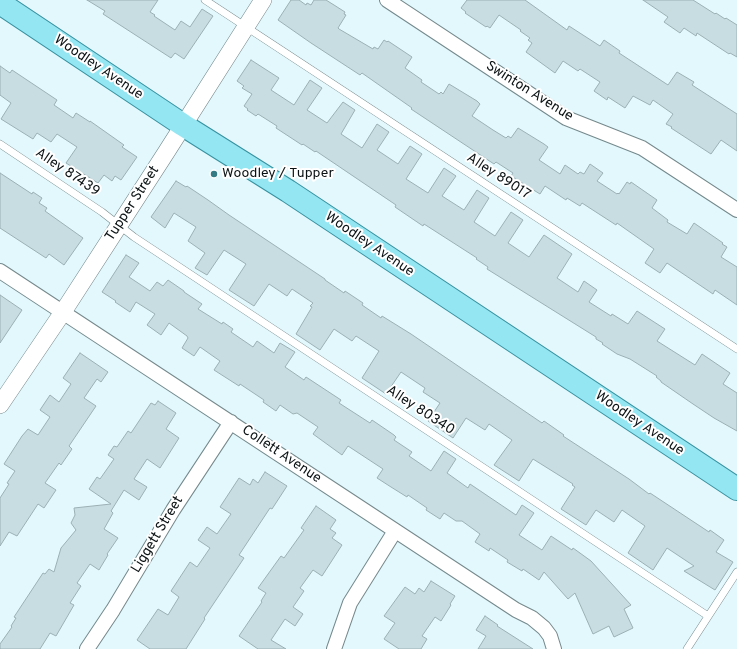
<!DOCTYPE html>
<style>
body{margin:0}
canvas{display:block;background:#e2f8fc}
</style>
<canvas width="737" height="649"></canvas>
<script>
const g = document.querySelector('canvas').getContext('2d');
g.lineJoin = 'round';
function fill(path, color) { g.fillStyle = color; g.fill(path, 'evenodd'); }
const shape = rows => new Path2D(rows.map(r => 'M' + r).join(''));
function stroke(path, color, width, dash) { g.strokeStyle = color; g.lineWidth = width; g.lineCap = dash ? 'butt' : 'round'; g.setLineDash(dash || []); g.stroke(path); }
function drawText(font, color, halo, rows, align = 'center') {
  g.font = font + ' Overpass,sans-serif'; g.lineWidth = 4; g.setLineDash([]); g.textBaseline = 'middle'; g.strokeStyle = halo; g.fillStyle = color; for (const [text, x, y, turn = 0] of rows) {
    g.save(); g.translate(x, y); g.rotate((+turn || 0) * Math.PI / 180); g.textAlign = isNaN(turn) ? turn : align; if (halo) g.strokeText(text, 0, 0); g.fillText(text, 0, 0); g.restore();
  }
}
const building = shape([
 [87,0,158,0,150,12,155,15,154,16,175,30,181,21,190,27,202,9,213,16,184,59,175,53,171,58,103,14,105,11,87,0],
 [291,0,299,0,306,5,307,3,311,5,314,0,326,0,334,5,345,12,344,14,346,15,338,28,339,29,373,49,374,47,378,49,384,40,387,42,388,41,412,57,405,68,422,80,421,82,439,94,441,92,443,94,449,84,477,101,480,104,472,116,493,130,506,138,508,136,511,138,518,128,544,144,548,147,539,160,560,174,565,165,578,174,580,172,584,174,590,164,603,173,597,181,617,194,618,193,619,194,627,182,630,184,631,182,657,200,652,208,668,220,667,222,687,234,694,223,723,243,722,244,727,247,721,257,737,267,737,305,715,290,713,294,667,263,660,273,645,263,654,249,617,223,616,225,582,203,580,206,567,198,566,200,545,186,540,194,511,176,513,173,496,162,494,164,411,109,412,108,362,73,360,75,311,43,278,20,291,0],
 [467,0,525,0,567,30,569,26,600,46,604,40,620,51,619,53,668,85,677,72,694,82,692,85,737,114,737,151,721,140,711,154,671,128,672,127,666,124,673,114,653,100,650,105,633,96,625,108,608,97,607,100,594,91,600,82,580,69,578,71,563,61,555,73,526,52,532,43,528,40,530,38,520,31,521,30,518,28,499,15,490,28,487,26,486,27,465,13,466,12,461,8,467,0],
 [643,0,693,0,715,14,716,13,725,19,726,18,737,25,737,57,730,53,729,54,697,33,696,36,684,28,680,33,664,22,668,17,643,0],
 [251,60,279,78,271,90,294,105,310,80,322,88,307,110,327,123,343,102,355,110,341,134,362,148,377,124,389,132,377,150,398,164,410,146,422,154,406,179,428,193,444,168,456,176,442,196,464,210,477,190,489,198,474,222,495,236,511,212,523,220,508,243,529,257,544,235,572,254,557,278,578,292,584,281,597,290,589,302,611,316,612,314,628,324,637,311,665,329,657,341,695,365,702,354,730,373,723,384,737,393,737,431,714,418,693,404,661,382,661,381,656,377,657,376,630,359,617,354,602,344,603,343,596,339,596,337,487,269,488,267,476,259,477,258,424,224,423,226,395,207,396,205,316,151,315,152,303,144,302,145,276,128,277,126,258,114,256,116,247,110,248,109,244,106,252,94,242,88,244,86,237,81,251,60],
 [0,66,10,73,12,70,57,100,54,105,73,118,76,113,90,122,90,121,124,145,122,147,137,157,121,180,115,176,112,181,104,175,98,183,66,163,77,147,57,134,51,142,37,133,33,139,1,119,11,103,0,95,0,66],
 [0,173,32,194,33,192,42,198,39,203,47,208,45,211,83,238,64,265,49,254,46,258,0,228,0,173],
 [176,181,186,187,187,186,208,200,229,215,325,279,325,280,344,293,345,291,363,303,362,305,381,318,382,316,411,334,542,423,544,421,564,435,563,436,629,479,649,494,650,493,709,532,710,530,724,540,716,552,733,562,715,590,684,571,694,566,667,548,653,570,628,553,645,526,622,510,614,522,596,510,586,525,561,509,575,487,572,485,573,484,533,459,519,481,494,465,512,440,489,424,485,430,466,418,453,438,428,421,440,403,423,392,425,388,401,372,386,394,362,378,379,351,356,336,352,341,334,329,320,350,296,334,312,307,310,306,313,303,292,289,287,296,269,284,254,306,229,290,246,264,224,250,207,275,195,268,205,253,188,241,196,227,174,213,165,228,151,217,176,181],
 [126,255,139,263,129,277,150,291,157,282,163,286,168,280,184,291,184,292,202,304,198,309,222,324,223,322,233,329,231,332,253,347,257,341,274,353,280,343,295,352,285,367,304,380,306,377,341,400,339,403,370,423,372,420,394,435,396,437,394,440,412,452,409,456,431,471,444,451,456,459,447,473,468,488,470,484,516,515,522,505,534,513,519,535,542,550,551,536,572,550,573,548,591,561,631,605,624,609,633,628,614,637,609,626,593,634,575,593,568,599,544,572,539,580,523,569,522,571,507,562,508,560,490,548,489,551,475,542,480,534,462,521,456,521,444,513,440,519,426,510,427,508,408,495,407,497,391,487,377,478,383,469,348,446,342,455,313,434,318,427,297,413,293,414,280,405,276,411,263,402,264,400,240,384,239,386,214,370,220,361,200,347,194,356,182,348,188,338,187,336,169,323,161,335,147,325,155,314,136,302,130,312,115,302,116,301,102,292,126,255],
 [0,295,22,310,0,343,0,295],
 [80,353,108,372,101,382,97,379,84,398,96,406,69,446,72,449,61,465,59,463,45,483,56,490,44,508,38,504,17,536,9,532,0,546,0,498,9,484,7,483,15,471,4,464,22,436,28,429,38,435,50,417,40,410,50,395,59,402,71,384,63,378,80,353],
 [158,401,176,413,166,429,179,438,160,468,147,459,134,479,147,487,139,500,124,490,111,511,113,513,104,529,118,538,107,554,108,555,99,570,90,564,77,583,81,586,70,603,74,605,56,636,50,633,40,649,0,649,0,644,12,627,11,626,16,618,14,617,43,573,45,574,49,569,54,572,61,548,76,530,71,523,75,515,74,508,111,504,89,489,97,477,100,479,114,459,108,455,114,446,117,447,128,431,131,433,151,403,155,405,158,401],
 [265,472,287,486,272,509,270,508,239,555,244,558,204,618,205,619,186,649,150,649,137,640,158,609,168,615,179,597,171,591,190,562,197,567,210,548,198,540,207,527,217,534,231,514,220,507,239,478,250,485,253,479,258,483,265,472],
 [316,506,336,520,330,529,336,533,332,538,342,545,322,576,313,570,300,588,304,591,293,607,303,614,295,626,285,619,271,640,286,649,258,649,239,636,262,602,261,601,266,593,258,588,281,556,284,558,304,530,301,528,316,506],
 [431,581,455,596,450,604,451,605,441,621,435,617,422,636,427,639,421,649,399,649,384,639,395,623,384,616,405,587,415,594,419,588,424,592,431,581],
 [485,616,498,625,497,626,533,649,478,649,486,636,476,630,485,616]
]);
const service = shape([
 [205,0,737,349],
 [0,144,102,212,134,237,708,616],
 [687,649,737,572]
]);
const minor = shape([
 [387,0,566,118,642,148,737,210],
 [0,271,516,610,532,618,544,628,550,636,554,649],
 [87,649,113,610,173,510,231,422],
 [334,649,350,603,395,531]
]);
const tertiary = shape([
 [0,405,63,312,167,151,263,0]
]);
const primary = shape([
 [0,3,183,125,288,191,737,489]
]);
const markers = [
 [214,174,4,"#347b86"]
];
const streetNames = [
 ["Woodley Avenue",98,68,34],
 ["Swinton Avenue",529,92,32],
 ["Alley 87439",67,173,34],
 ["Alley 89017",498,177,33],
 ["Tupper Street",133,204,-57],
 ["Woodley Avenue",369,245,34],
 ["Alley 80340",420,411,33],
 ["Woodley Avenue",639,424,34],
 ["Collett Avenue",281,455,34],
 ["Liggett Street",158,535,-59]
];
const poiNames = [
 ["Woodley / Tupper",222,174]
];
fill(building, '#c7dde1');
stroke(building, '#9cb0b4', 1);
stroke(service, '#75898c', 8);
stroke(minor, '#75898c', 16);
stroke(tertiary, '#75898c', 18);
stroke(primary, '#37919f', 24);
stroke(service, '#fff', 7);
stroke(minor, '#fff', 14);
stroke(tertiary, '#fff', 17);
stroke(primary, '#95e6f3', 22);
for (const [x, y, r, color] of markers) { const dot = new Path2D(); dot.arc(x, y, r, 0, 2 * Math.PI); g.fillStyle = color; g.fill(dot); stroke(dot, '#fff', 1.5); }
drawText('14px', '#0b1213', '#fff', streetNames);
drawText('14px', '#0b1213', '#fff', poiNames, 'left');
</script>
